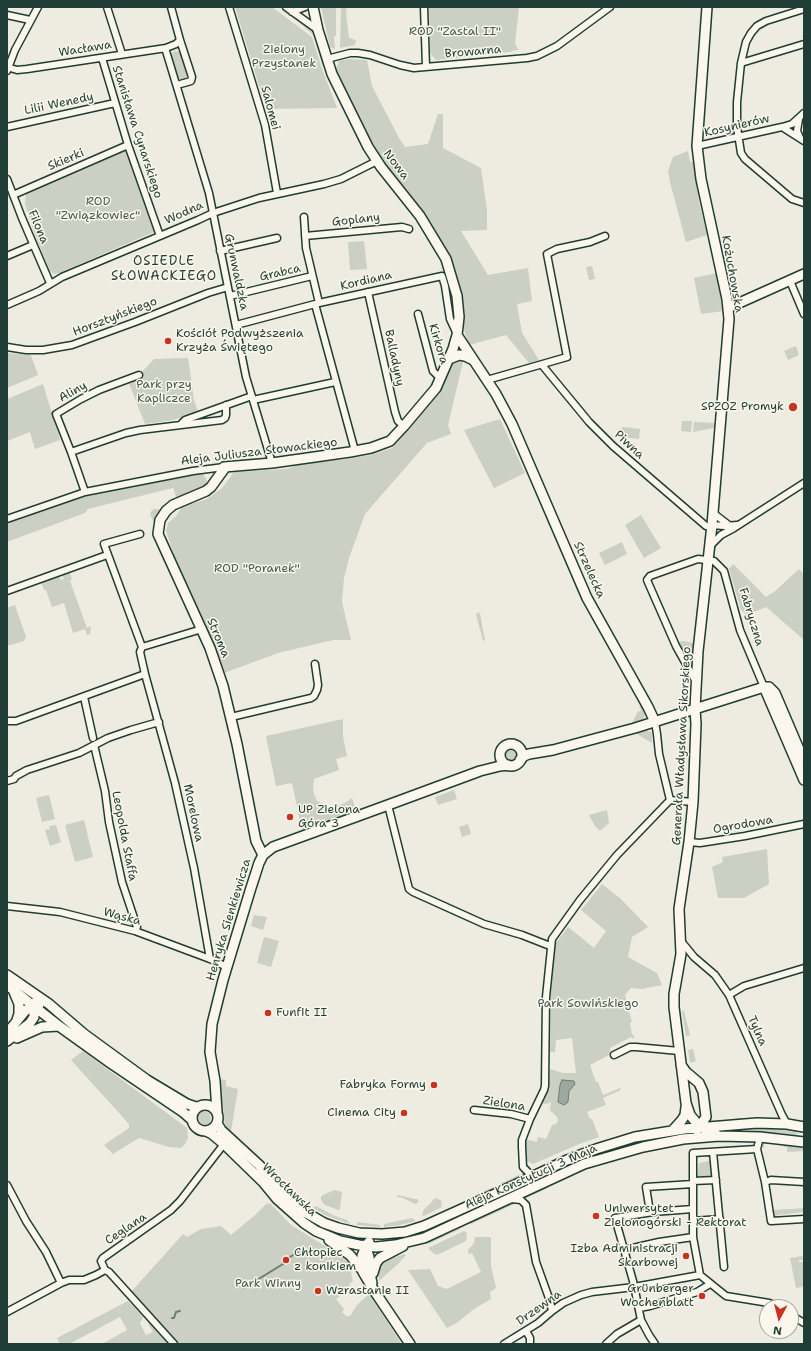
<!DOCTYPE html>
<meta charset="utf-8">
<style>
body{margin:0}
#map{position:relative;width:811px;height:1351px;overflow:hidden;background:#eeece1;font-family:"Shantell Sans",sans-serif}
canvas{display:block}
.frame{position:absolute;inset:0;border:8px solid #1f3d34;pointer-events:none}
.north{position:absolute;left:759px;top:1299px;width:40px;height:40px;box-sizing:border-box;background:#fbf7ec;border:1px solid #a3ada2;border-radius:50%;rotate:187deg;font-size:11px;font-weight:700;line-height:16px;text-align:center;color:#1f3d34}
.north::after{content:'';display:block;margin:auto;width:14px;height:18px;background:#c8321e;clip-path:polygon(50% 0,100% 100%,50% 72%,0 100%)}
</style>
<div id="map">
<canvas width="811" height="1351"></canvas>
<div class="frame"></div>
<div class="north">N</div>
</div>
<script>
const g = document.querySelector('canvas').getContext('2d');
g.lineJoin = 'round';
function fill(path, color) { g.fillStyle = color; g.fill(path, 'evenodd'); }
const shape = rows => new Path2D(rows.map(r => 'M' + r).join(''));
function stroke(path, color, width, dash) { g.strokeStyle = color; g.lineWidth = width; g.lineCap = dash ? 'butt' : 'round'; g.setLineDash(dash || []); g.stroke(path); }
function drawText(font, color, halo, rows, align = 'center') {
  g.font = font + ' "Shantell Sans",sans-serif'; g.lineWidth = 3; g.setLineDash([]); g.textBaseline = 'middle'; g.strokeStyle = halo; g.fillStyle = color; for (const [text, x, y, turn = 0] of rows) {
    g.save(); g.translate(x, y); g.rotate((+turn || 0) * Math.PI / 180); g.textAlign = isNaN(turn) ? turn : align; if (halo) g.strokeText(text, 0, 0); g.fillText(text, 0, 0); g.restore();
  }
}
const green = shape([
 [235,7,272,7,312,37,321,66,337,108,266,109],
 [321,7,336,7,336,36,334,36,335,49,330,47],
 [341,7,347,7,346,13,349,38,356,40,355,45,340,48],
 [429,7,519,7,515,44,519,50,516,50,509,52,436,60,430,53],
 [290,14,315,34,328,75,322,65,314,36],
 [174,51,182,52,188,73,185,79,180,79,176,76,171,55],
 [348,59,367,60,372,86,399,138,405,147,428,144,438,114,443,114,443,148,481,168,487,210,487,230,461,231,488,275,528,268,532,301,517,304,522,333,539,360,529,363,506,335,469,345,463,326,462,299,455,272,448,257,426,217,390,171,372,145,359,122,336,69,339,61],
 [125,149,154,232,59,273,54,274,50,271,35,235,25,204,26,193],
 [688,151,690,162,694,162,699,202,707,235,686,242,670,182,668,171,673,157],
 [364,241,367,269,350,270,348,242],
 [592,266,595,279,589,280,586,267],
 [717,273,724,311,701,314,694,278],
 [796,346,799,355,788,360,784,351],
 [7,353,31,355,38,375,7,388],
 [188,358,194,400,198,412,173,420,145,424,128,381,139,375,154,359],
 [455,360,463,362,448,425,451,434,427,443,365,514,349,558,344,578,342,602,351,640,333,640,278,653,224,673,214,643,175,558,166,531,168,523,176,516,182,507,207,499,222,488,234,472,287,469,297,465,318,461,341,460,371,455,392,448,439,392],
 [43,384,60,440,35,449,30,432,7,441,7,399],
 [500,419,525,473,494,488,464,430],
 [682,421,692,421,691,432,681,431],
 [694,422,715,423,714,428,693,432],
 [622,427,640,429,639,439,620,437],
 [203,473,207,481,206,486,203,489,177,499,173,488,88,509,85,513,7,542,7,522,75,498,101,491],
 [155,509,159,509,161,511,154,522,153,521,150,514,152,510],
 [641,515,661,548,644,558,625,525],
 [622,542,627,554,605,565,599,553],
 [733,564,766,597,774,592,799,569,804,574,804,640,766,607,747,615,741,610,729,569],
 [70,573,72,580,66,582,70,581,87,628,91,626,90,634,87,635,85,629,73,633,64,603,52,607,46,590,44,590,41,582,59,576,61,580,64,579,62,575],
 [15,605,26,637,24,641,7,646,7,608],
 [479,612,480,614,485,640,483,641,476,614],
 [683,641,694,643,695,644,693,668,691,669,678,642],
 [641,704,645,713,644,718,640,721,632,723,638,711,640,712,641,709,639,707],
 [343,719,343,736,347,756,336,759,339,770,314,779,313,791,317,801,332,808,345,803,352,798,356,810,302,831,292,783,276,786,266,736],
 [646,730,649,731,652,733,652,743,635,733],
 '505.5 755a5.5 5.5 0 1 1 11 0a5.5 5.5 0 1 1-11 0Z',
 [454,790,457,799,438,805,435,797],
 [49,795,55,819,42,822,36,798],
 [607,810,609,823,600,831,595,826,589,815],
 [84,820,93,857,75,862,65,825],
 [468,824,471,834,462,837,459,827],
 [56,825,61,842,50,846,45,830,50,829,49,826],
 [767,849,769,884,744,898,718,898,712,867,723,862,722,857],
 [609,869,611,869,570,920,568,919],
 [602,884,620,898,648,927,632,937,628,957,657,973,662,985,642,989,631,988,625,995,632,1022,630,1023,632,1035,634,1035,634,1039,631,1037,610,1048,611,1054,590,1065,596,1082,598,1082,603,1095,620,1088,621,1090,603,1098,606,1105,587,1112,590,1119,592,1119,599,1137,577,1145,533,1164,525,1160,525,1139,537,1142,538,1137,546,1139,552,1125,556,1124,558,1121,557,1117,550,1110,551,1102,546,1104,542,1103,548,1089,550,1069,563,1073,576,1073,572,1038,556,1040,555,1052,551,1052,550,1054,551,992,555,944,568,927,594,948,606,931,581,910],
 [254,915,267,917,263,930,251,926],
 [264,937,279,941,271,967,257,963],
 [682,1011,684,1011,690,1035,686,1036],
 [693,1049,696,1061,690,1063,688,1050],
 [83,1051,187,1128,188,1137,186,1143,181,1148,169,1147,139,1138,113,1154,104,1145,129,1128,129,1124,71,1060],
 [219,1079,226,1080,226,1086,238,1089,231,1131,227,1128,225,1124],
 [203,1111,210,1113,211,1125,203,1125,199,1122,196,1115],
 [737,1118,780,1118,778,1120,721,1123,721,1121],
 [771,1127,796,1130,798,1134,795,1135,779,1133,722,1133,721,1129],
 [659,1137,633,1143,605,1154,602,1152,635,1140],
 [765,1141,788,1144,804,1149,804,1151,787,1152,787,1147,784,1147,782,1143,764,1144,764,1148,763,1148,761,1145],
 [589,1144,590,1148,547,1166,545,1163],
 [593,1154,594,1157,551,1176,549,1172],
 [709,1161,712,1176,697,1176,699,1163],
 [523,1173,524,1173,527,1175,457,1204],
 [549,1184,548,1188,524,1199,520,1198],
 [334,1190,342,1192,340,1209,338,1210,325,1205,322,1202,321,1199,321,1196],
 [397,1195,415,1199,418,1199,418,1203,415,1204,403,1198,397,1197],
 [435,1198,441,1200,442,1207,424,1216,422,1215,424,1209,428,1206],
 [268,1202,267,1205,270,1203,291,1225,341,1256,352,1266,353,1269,351,1274,353,1281,349,1284,350,1285,346,1291,336,1299,344,1309,342,1312,346,1316,350,1316,357,1305,369,1294,402,1344,178,1344,131,1292,183,1234,187,1237,201,1229,221,1226,231,1235,255,1215],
 [517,1202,519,1202,471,1224,468,1222],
 [316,1206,335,1216,347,1220,350,1224,327,1216,313,1208],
 [804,1208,804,1212,778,1215,776,1216,778,1219,775,1219,772,1217,772,1213,773,1210],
 [412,1218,416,1221,400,1225,384,1227,384,1224],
 [358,1222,380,1225,381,1227,356,1225],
 [459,1229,461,1229,428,1244,430,1240,432,1238,448,1234],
 [464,1231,467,1233,466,1241,441,1253,437,1255,433,1253,428,1248],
 [475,1237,491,1237,491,1266,496,1288,490,1292,491,1299,474,1309,458,1322,447,1328,408,1270,430,1269,438,1286,447,1289,481,1272,472,1253,469,1254,468,1252,468,1250,474,1243],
 [405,1254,406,1255,399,1263,379,1281,378,1272,383,1263,389,1259],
 [802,1256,804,1260,799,1260,799,1262,804,1262,804,1284,802,1287,796,1288,790,1258],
 [128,1301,143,1317,140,1323,146,1335,153,1332,148,1324,149,1323,167,1343,165,1344,102,1344,127,1330,120,1317,69,1344,60,1344,57,1338]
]);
const water = shape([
 [562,1080,574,1081,575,1084,569,1091,568,1102,564,1105,558,1102,560,1085,562,1080]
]);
const stream = shape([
 [290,1257,303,1249],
 [244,1288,283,1264],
 [172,1318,174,1318,176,1312,180,1311]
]);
const street = shape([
 [107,7,122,54],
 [171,7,180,40],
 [229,7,265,125,277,193],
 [286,7,318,30],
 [424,7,426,67],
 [804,9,766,21,757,26,751,33,746,42,741,63,737,102,737,127,741,153,745,159,792,199,804,203],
 [292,12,305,7],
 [7,15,30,20],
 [102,58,128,145,160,236],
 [327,59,350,53,358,53,370,55,400,65,414,68,527,58,537,56,557,46,610,7],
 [741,63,804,44],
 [7,67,17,70,27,69,166,48],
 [7,71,15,50,38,7],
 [177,85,191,81,192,77,180,40,176,44,166,48,166,51,209,193,246,377,272,463],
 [799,119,797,131,800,138],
 [7,127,115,103],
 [782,127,792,124,804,113],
 [697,146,782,127,804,141],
 [7,179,22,218,50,283],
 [13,195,128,145],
 [304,217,306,248,319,303],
 [305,236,402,227,409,229],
 [220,251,277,238],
 [7,256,33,245],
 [790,281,804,314],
 [368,292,395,412,398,421,404,426],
 [230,296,312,276],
 [315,304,355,451],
 [7,305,39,291,62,277,198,220,213,213,259,198,324,184,341,179,377,161],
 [418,314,433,371,440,378],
 [236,325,319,303,442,276,445,286,450,319,457,334],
 [7,347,26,350,43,350,72,345,135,322,208,293,228,287],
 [542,365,589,422,613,446,706,526,712,528],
 [487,380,567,357,547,254,557,249,590,242,605,236],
 [253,400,335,382],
 [182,423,185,420,252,396],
 [71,452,56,414,81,399,99,390,139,375],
 [85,492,71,452,126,433,140,430,222,420,225,418,226,415,226,405],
 [713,513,730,526],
 [7,519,85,492,193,471,224,467],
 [712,525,724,526,737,525],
 [140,534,104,544,142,647],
 [710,546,721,535,734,528,804,483],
 [7,591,107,555],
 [145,674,175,783,194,868,210,959],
 [696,682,676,646,647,580,650,576,698,559,714,561,724,571,740,630,764,687],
 [84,697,93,738],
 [231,717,311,698,314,696,317,690,318,685,315,664],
 [7,721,16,721,145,674,140,652,142,647,202,629],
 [655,722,657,734,659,754,670,800,693,802],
 [94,745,105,791,109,822,122,882,137,927,135,931],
 [7,781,14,779,16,776,27,770,79,753,108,738,131,730,159,722],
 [388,805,409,889,413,892,484,924,522,935,550,946],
 [689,842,700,843,745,836,804,824],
 [7,906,60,912,135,931,210,959,227,967],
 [681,941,694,957,715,975,729,995,782,1115,787,1124],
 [729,995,744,986,804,968],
 [614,1055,630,1047,636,1047,679,1051],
 [474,1110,511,1114,530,1119],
 [760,1137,757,1149,765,1182,771,1221,804,1219],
 [713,1152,724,1267],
 [535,1175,529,1173,523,1167,522,1147,522,1140,530,1119,544,1090,545,1086,546,997,552,939,580,900,617,855,670,800],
 [693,1181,716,1180],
 [765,1182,771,1180,804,1182],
 [7,1185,26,1221,46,1252,61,1283],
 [511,1199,521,1200,526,1205,536,1262,550,1301,552,1311],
 [650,1212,646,1187,693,1184],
 [693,1221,720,1219],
 [624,1250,659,1242,693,1237],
 [105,1270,101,1261,103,1258,171,1210,180,1201,224,1144],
 [105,1270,109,1272,174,1344],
 [700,1275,693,1237,693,1153,757,1149],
 [700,1275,726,1296,769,1303,779,1307],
 [639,1308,650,1306,697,1292,710,1284],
 [7,1312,61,1283,69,1280,84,1280,96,1275,105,1270],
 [791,1315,804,1323],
 [526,1331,530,1338,530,1344],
 [504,1344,538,1323,552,1311,563,1303,581,1295,592,1292,634,1287,700,1275],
 [606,1344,617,1334,641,1320],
 [655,1344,649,1335,641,1320,633,1281,615,1218,653,1212,693,1209]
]);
const secondary = shape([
 [707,7,697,146,701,179,727,299,729,319,712,525,698,651,695,709,696,724,693,802,689,842,679,909,681,954,674,994,674,1007,686,1103,690,1115,700,1127,719,1136],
 [728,308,804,274],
 [457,335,496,394,512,424,587,598,648,707,655,722],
 [449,359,459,355,465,356,473,360],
 [764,687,804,780],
 '500 755a11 11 0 1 1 22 0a11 11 0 1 1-22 0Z',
 [520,760,524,756,529,754,553,750,635,728,764,687,769,687,775,693,804,761],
 [263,855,256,841,237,744,223,686,210,648,158,534,160,520,166,511,173,505,206,491,211,487,224,469,224,467,272,463,350,452,371,448,390,441,404,426,436,388,453,349,457,335,459,317,457,296,446,259,420,216,381,167,368,147,332,74,318,30,313,7],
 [7,975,49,1004,84,1034,147,1080,187,1104,196,1107],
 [7,985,59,1026,112,1064,183,1112,192,1120],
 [14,992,19,1004,19,1014,17,1020],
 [7,1033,26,1010,39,1005],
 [17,1038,42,1027,59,1026],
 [7,1041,30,1023,34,1017,34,1003],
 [681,1065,686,1072,699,1083,703,1092,706,1117,697,1130],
 '192 1118a13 13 0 1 1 26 0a13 13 0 1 1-26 0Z',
 [217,1112,215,1081,210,1052,212,1024,223,980,250,891,259,863,263,855,273,847,388,805,480,771,500,766,508,765],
 [217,1123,221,1130,259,1165,287,1198,303,1211,324,1223,338,1228,359,1233,382,1234,405,1232,424,1226,515,1185,567,1160,596,1149,635,1137,684,1129,757,1123,787,1124,804,1127],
 [673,1130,682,1120,685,1115,686,1107],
 [206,1131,212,1134,224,1144,263,1182,277,1199,304,1223,316,1231,340,1241,359,1245,376,1247,395,1245,424,1238,584,1164,643,1147,683,1139,719,1136,760,1137,804,1142],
 [329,1240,350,1255,362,1270],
 [369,1242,366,1246,362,1256,363,1272,373,1289,410,1344],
 [365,1245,369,1257,370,1274,372,1283],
 [373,1273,376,1263,380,1258,403,1246]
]);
const markers = [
 [168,341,4,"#c8321e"],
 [793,407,5,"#c8321e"],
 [290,817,4,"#c8321e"],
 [268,1013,4,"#c8321e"],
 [434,1085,4,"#c8321e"],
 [404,1113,4,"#c8321e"],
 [596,1216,4,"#c8321e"],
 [686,1256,4,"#c8321e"],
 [286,1260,4,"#c8321e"],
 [318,1291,4,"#c8321e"],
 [702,1296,4,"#c8321e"]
];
const parkNames = [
 ["ROD \"Zastal II\"",455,32],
 ["Zielony",284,50],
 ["Przystanek",284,64],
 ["ROD",98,202],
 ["\"Związkowiec\"",98,216],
 ["Park przy",164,385],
 ["Kapliczce",164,399],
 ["ROD \"Poranek\"",257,569],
 ["Park Sowińskiego",588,1004],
 ["Park Winny",268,1284]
];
const streetNames = [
 ["Wacława",85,49,-9],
 ["Browarna",473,52,-5],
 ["Lilii Wenedy",59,104,-12],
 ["Salomei",270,108,75],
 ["Kosynierów",737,126,-13],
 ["Stanisława Cynarskiego",137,132,72],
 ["Skierki",66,160,-23],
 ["Nowa",396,165,52],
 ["Wodna",184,213,-24],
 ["Goplany",356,220,-6],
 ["Filona",38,227,67],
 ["Grunwaldzka",236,272,78],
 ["Grabca",280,273,-13],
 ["Kożuchowska",732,274,80],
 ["Kordiana",366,281,-13],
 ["Horsztyńskiego",115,317,-21],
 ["Kirkora",438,344,73],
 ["Balladyny",394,358,78],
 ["Aliny",73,392,-29],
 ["Piwna",629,445,43],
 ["Aleja Juliusza Słowackiego",259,452,-7],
 ["Strzelecka",589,570,66],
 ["Fabryczna",751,617,73],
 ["Stroma",218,638,67],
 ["Generała Władysława Sikorskiego",682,746,-87],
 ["Morelowa",193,813,78],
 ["Ogrodowa",743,825,-10],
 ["Leopolda Staffa",124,836,79],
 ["Wąska",122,917,15],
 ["Henryka Sienkiewicza",229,920,-73],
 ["Tylna",757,1031,66],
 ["Zielona",504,1104,9],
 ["Aleja Konstytucji 3 Maja",531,1177,-24],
 ["Wrocławska",289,1190,44],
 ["Ceglana",126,1229,-34],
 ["Drzewna",539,1308,-35]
];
const poiNames = [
 ["Kościół Podwyższenia",176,334],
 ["Krzyża Świętego",176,348],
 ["SPZOZ Promyk",784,407,"right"],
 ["UP Zielona",298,810],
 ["Góra 3",298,824],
 ["Funfit II",276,1013],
 ["Fabryka Formy",426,1085,"right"],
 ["Cinema City",396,1113,"right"],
 ["Uniwersytet",604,1209],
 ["Zielonogórski - Rektorat",604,1223],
 ["Izba Administracji",678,1249,"right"],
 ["Skarbowej",678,1263,"right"],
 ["Chłopiec",294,1253],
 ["z konikiem",294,1267],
 ["Grünberger",694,1289,"right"],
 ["Wochenblatt",694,1303,"right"],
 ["Wzrastanie II",326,1291]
];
const neighbourhoodNames = [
 ["OSIEDLE",164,262],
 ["SŁOWACKIEGO",164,277]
];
fill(green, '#cbcfc4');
fill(water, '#9fa89f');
stroke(water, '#6c7d74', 1);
stroke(stream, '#6c7d74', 2);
stroke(street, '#1f3d34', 9);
stroke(secondary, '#1f3d34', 12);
stroke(street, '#fbf7ec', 6);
stroke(secondary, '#fbf7ec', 9);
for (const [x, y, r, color] of markers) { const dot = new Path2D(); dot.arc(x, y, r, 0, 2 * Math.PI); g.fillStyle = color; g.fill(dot); stroke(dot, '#fbf7ec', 1.5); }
drawText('12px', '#415a51', '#fbf7ec', parkNames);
drawText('12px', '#1f3d34', '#fbf7ec', streetNames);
drawText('12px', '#1f3d34', '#fbf7ec', poiNames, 'left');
g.letterSpacing = '1px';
drawText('13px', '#1f3d34', '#fbf7ec', neighbourhoodNames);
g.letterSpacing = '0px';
</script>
